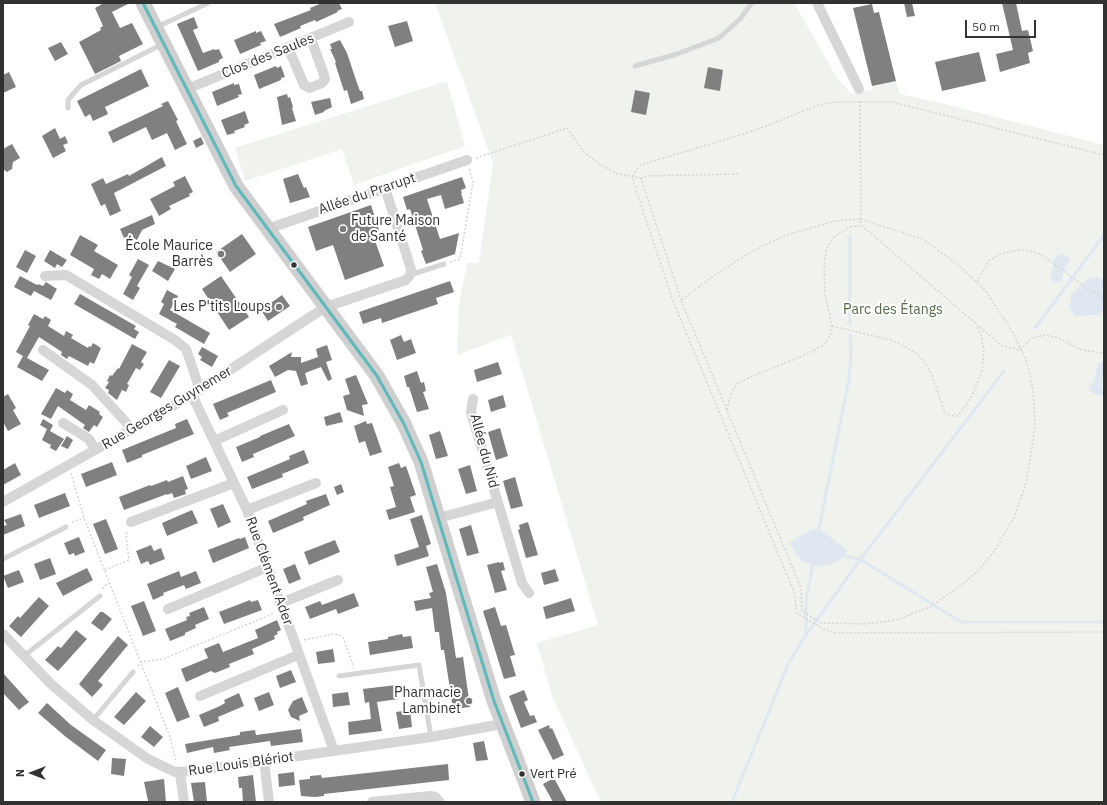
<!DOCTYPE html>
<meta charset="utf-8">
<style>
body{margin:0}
#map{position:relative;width:1107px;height:805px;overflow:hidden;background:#fff;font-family:"IBM Plex Sans",sans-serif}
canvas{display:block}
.frame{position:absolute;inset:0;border:4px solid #323232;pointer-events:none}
.north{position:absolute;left:12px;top:753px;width:40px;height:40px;-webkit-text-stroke:3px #fff;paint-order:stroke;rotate:270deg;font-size:11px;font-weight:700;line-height:16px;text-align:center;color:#323232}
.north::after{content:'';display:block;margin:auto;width:14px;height:18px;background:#323232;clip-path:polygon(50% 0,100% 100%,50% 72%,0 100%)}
.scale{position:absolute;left:965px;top:20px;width:71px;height:18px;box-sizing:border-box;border:2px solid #323232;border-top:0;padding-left:5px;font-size:12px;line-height:14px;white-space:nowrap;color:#323232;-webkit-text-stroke:3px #fff;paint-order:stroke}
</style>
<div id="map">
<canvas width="1107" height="805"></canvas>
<div class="frame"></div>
<div class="north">N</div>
<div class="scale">50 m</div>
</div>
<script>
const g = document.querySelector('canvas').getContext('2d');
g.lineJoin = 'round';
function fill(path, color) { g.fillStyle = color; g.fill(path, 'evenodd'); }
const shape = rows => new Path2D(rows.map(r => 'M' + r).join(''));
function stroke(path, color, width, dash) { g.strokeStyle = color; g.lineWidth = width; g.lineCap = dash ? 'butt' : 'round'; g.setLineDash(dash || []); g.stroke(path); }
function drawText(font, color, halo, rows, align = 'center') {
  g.font = font + ' "IBM Plex Sans",sans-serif'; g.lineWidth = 4; g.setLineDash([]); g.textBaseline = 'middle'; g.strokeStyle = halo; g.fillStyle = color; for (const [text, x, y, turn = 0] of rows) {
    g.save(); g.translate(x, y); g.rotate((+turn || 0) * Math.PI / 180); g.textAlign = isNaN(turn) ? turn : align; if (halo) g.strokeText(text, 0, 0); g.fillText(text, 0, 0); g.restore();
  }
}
const green = shape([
 [435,3,794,3,836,76,851,94,873,90,872,86,896,81,900,94,945,104,1104,145,1104,802,601,802,552,696,537,643,598,625,511,335,457,355,459,304,467,263,479,263,493,163],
 [447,81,465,146,354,185,342,149,245,181,235,148]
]);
const water = shape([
 [1064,254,1070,259,1063,273,1062,280,1055,283,1051,279,1054,259,1058,255],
 [1098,276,1104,281,1104,307,1100,315,1075,316,1070,308,1071,295,1087,279],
 [1104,361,1104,379,1102,381,1102,388,1104,389,1104,396,1097,395,1088,390,1094,379,1098,363],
 [813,529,822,531,848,550,840,560,829,565,817,566,806,563,797,556,790,542]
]);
const stream = shape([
 [850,235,850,324],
 [1035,328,1104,235],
 [818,533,849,379,851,356,850,335],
 [840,555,859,559,868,564,961,622,1104,622],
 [806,635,860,560,1004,371],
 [732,802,789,662,806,635,806,601,813,562]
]);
const building = shape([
 [104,3,130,3,112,12,120,28,132,23,143,44,119,56,121,61,95,74,79,42,101,30,100,28,103,26,95,8],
 [322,3,339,3,342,9,337,11,338,12,316,22,315,20,300,26,301,28,280,37,274,24,311,10,310,8],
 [904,3,912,3,915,16,907,17],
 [1002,3,1016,3,1022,31,1028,30,1033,51,1028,53,1030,63,1000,72,996,54,1013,50],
 [872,4,874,13,879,12,896,81,872,86,853,8],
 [194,17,198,28,193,30,203,53,214,49,215,50,219,49,223,58,219,60,219,62,198,71,177,24],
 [407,21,413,41,395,47,388,26],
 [256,31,256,33,261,31,266,41,260,43,261,45,240,54,234,40],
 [340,40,347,53,358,86,360,91,362,91,364,99,351,104,347,90,344,91,335,63,336,62,330,49,332,49,330,44],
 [61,42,68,54,55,61,48,48],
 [979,52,986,81,942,91,935,62],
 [276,66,277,68,281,66,285,77,281,78,281,80,259,89,254,75],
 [708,67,723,70,720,91,704,88],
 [141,69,149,86,105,107,108,114,93,121,90,114,85,117,77,101],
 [9,72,16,87,3,93,3,75],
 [234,83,234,85,239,84,242,94,238,95,239,97,217,106,212,92],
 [635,90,650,93,646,115,631,112],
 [287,94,288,98,290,97,293,107,292,108,296,121,282,125,277,97],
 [330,98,332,107,324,111,324,112,315,115,311,102],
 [168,101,178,120,176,121,187,144,175,150,167,133,152,140,146,127,113,143,108,132,163,106,161,104],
 [245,111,249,123,244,125,245,127,234,131,235,133,227,135,221,120],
 [55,128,60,139,65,136,68,143,63,145,66,151,53,158,42,136],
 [201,137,204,144,196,148,193,141],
 [12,144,20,158,13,162,12,169,7,172,3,169,3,149],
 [162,157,166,166,114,193,121,211,110,216,105,204,101,206,91,184,103,178,106,184,128,174,129,176],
 [298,174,304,188,306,187,310,197,290,203,283,179],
 [185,176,193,192,189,194,190,196,169,206,171,209,159,216,150,199,175,186,173,182],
 [462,177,466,188,461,190,462,193,461,193,464,203,445,209,441,195,427,199,440,239,459,233,455,254,426,264,421,251,423,250,410,209,407,210,403,197],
 [371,205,379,230,372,232,384,266,345,280,333,245,316,251,308,227],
 [152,215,155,224,142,230,137,240,130,236,124,238,120,229],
 [242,234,256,254,230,272,216,252],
 [80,235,98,245,94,251,118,265,110,279,102,274,99,279,91,275,94,269,70,255],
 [25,250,36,256,27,273,16,267],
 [50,250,67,260,62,267,57,264,55,268,44,261],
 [138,259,149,265,137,286,140,288,133,300,123,294,132,277,129,275],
 [158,261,175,269,168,281,152,271],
 [20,276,37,285,38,284,43,286,46,282,57,289,51,300,34,291,37,286,31,296,14,287],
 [221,276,249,317,229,330,202,289],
 [450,281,454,292,436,298,438,304,382,323,381,318,363,324,359,312],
 [167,290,178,296,170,310,210,333,204,344,175,327,177,324,159,314,164,304,161,302],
 [80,294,136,326,134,329,139,332,135,339,74,304],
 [282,295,290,306,268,321,261,310],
 [34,314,43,319,45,316,51,320,48,326,64,336,66,331,73,335,71,338,88,348,89,346,91,347,93,343,101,348,94,364,90,362,88,366,69,356,67,359,61,355,62,352,39,337,27,358,49,370,42,381,17,367,23,356,16,352,30,326,28,325],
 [401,335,404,342,411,339,416,353,397,360,390,340],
 [132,344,147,352,141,362,144,364,140,370,136,368,127,384,129,385,126,392,122,390,117,400,108,393,109,390,105,388,109,382,107,381,110,375,112,376,118,368,119,369],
 [327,345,332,360,326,362,332,379,328,381,321,367,305,373,308,384,301,386,296,371,288,370,275,377,269,366,292,352,291,357,301,357,301,363,318,357,316,349],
 [202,347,218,356,212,367,200,360,202,357,198,354],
 [169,360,180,366,161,398,150,392],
 [498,362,502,374,477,382,474,370],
 [417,371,421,383,424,382,426,391,423,392,429,409,417,412,409,387,407,387,404,376],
 [356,375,368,404,362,405,364,416,347,410,343,396,350,394,345,379],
 [271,380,276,392,227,413,229,416,220,420,213,404],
 [56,388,65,393,67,390,73,394,70,400,86,410,89,405,100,412,99,414,103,417,97,427,94,425,89,432,83,428,85,425,58,406,51,419,41,414],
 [8,394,16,408,13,410,21,424,8,431,3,422,3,397],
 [503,395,506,407,491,412,488,400],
 [340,412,343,422,326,426,324,417],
 [43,419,53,425,50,431,64,439,56,451,50,448,51,445,42,440,47,429,40,425],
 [187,419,194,434,142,455,142,457,127,463,122,450,176,428,175,424],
 [366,421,367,424,372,423,382,452,370,456,365,441,359,443,354,426],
 [289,424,295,436,253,454,254,457,242,462,236,447,260,437,260,436],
 [500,428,508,456,496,460,488,432],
 [440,431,448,456,436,459,429,435],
 [67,436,73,440,68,449,61,446],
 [304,450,309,463,282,474,283,477,252,489,247,477,290,459,289,456],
 [206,457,212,471,191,479,186,466],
 [112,462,117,475,86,487,81,474],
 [15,463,21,475,3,485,3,470],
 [399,463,401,468,406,466,416,495,410,497,415,512,389,520,386,510,396,507,390,487,394,486,388,467],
 [470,465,477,491,466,494,458,469],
 [183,476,188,489,185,490,186,494,174,498,172,493,167,495,167,494,124,510,119,497,150,485,151,486,167,480,168,482],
 [515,477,523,506,511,509,503,481],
 [341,484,344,492,337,495,334,487],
 [65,493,70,506,39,518,34,505],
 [326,494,330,505,303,517,304,520,273,533,268,521,307,504,306,501],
 [223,504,231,522,218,528,210,509],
 [192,510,198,523,167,536,162,523],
 [21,514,25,526,3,535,3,526,7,525,4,520],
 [422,515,431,544,426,546,429,556,397,566,394,555,419,547,410,519],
 [106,519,118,549,105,554,93,524],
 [528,522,538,555,526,558,518,530,520,529,519,525],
 [471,525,479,553,467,556,459,529],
 [79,537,85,552,75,556,74,553,69,555,64,543],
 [245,537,249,548,213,563,208,550,239,538,240,539],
 [335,540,340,552,309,565,304,552],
 [151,545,154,551,161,548,165,559,150,565,148,561,141,564,136,551],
 [50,558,56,574,40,580,34,564],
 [499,562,499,563,503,562,505,570,501,571,507,590,495,593,487,565],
 [295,564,301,579,289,584,283,569],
 [437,564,446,593,456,658,463,657,470,707,453,709,444,650,441,650,439,632,435,632,432,608,416,611,414,601,431,598,429,593,433,592,426,567],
 [87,568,93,580,63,596,56,583],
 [555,569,559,581,544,585,541,573],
 [19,570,24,582,8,588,3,576],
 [179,571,181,577,196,571,201,583,186,589,184,585,163,593,164,595,153,600,147,584],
 [354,593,359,606,338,614,336,609,310,619,305,607,320,601,322,605],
 [39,597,49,606,21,637,9,626,18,616,20,618],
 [571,598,575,611,546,619,543,607],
 [250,600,251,602,258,600,262,610,224,624,219,612],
 [144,601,156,631,143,636,131,606],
 [204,607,209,619,195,625,196,628,185,633,185,635,170,641,165,629,187,620,186,617,190,616,189,613],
 [495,607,501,626,506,625,515,655,510,656,516,676,504,679,483,611],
 [100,612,103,612,112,619,102,631,91,623],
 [277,620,281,630,277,632,278,634,274,636,275,639,252,649,254,654,229,664,230,667,215,673,211,671,186,682,181,669,208,658,204,649,219,643,223,652,258,638,255,630],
 [76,630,87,639,58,671,45,660,58,646,61,648],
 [402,634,403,637,411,636,413,648,370,655,368,642,388,639,388,637],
 [118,636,128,645,98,681,103,685,92,697,79,684],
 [333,649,335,662,318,664,316,652],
 [291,670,296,682,280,688,276,676],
 [3,673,29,702,19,710,3,693],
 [396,685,398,699,377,702,382,731,349,735,348,722,371,719,369,702,365,703,363,689],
 [178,687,190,717,177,722,165,693],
 [524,690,528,700,524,702,530,716,534,715,537,722,521,728,509,696],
 [136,692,146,701,124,725,114,717],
 [269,692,274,705,259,711,254,698],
 [348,692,350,705,333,707,332,694],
 [239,693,244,706,218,717,219,721,204,727,199,715,220,706,225,703,224,700],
 [302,697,308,712,299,716,300,721,291,717,288,710,293,701],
 [47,703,71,725,106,750,98,761,66,737,38,713],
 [410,710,412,727,399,729,396,712],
 [549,725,550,729,552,728,564,755,553,760,538,730],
 [150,726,163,737,154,747,141,737],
 [301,729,303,742,271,746,270,741,229,747,230,750,214,753,213,747,187,753,185,744,240,735,240,732,255,730,256,735],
 [484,741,488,760,476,761,473,743],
 [112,758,126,759,124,776,111,774],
 [448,764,449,780,324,794,324,796,315,797,301,796,299,780,310,779,310,776,321,775,322,778],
 [294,772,295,785,279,787,278,774],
 [253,775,256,802,243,802,242,788,239,788,238,777],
 [554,778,561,791,567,802,553,802,543,784],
 [164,779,166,802,148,801,144,782],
 [205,782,207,802,194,802,191,783]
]);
const path = shape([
 [860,101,861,225],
 [1104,155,891,102,840,102,826,103,816,106,756,130,641,165,636,170,633,176,633,181,673,301,794,592,797,613,820,627,835,633,1104,632],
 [476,158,567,128,583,151,599,164,617,174,640,178,642,181,681,300],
 [641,179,647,176,739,174],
 [860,219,923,239,957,264,985,290,1012,331,1025,358,1029,370,1033,392,1035,421,1034,434,1026,484,1015,515,996,549,979,570,963,584,930,607,896,620,865,624,821,623,802,611,801,588,681,300,718,273,751,252,786,235,835,221,860,219],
 [450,262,460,259,473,182,469,168],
 [977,282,989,261,1000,254,1018,250,1027,250,1040,254,1049,260,1088,289,1104,298],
 [832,326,891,340,898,343,914,352,924,361,931,373,944,410,946,414,953,416,957,416,961,412,972,396,982,371,984,352,981,336,977,325],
 [727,410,730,396,737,384,746,379,807,354,824,345,832,332,832,326,825,295,824,269,826,250,833,238,839,233,850,227,861,225,1002,346,1020,350,1032,338,1046,335,1059,338,1079,349,1087,351,1104,353],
 [71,473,84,518,170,737,176,761],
 [72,522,84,518],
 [105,570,129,560,126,535,127,532],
 [103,589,104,586,110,583],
 [304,640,334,634,342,636,344,640,354,668],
 [138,666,141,662,163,659,275,613]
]);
const lane = shape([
 [157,27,208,3],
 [635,66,677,54,719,38,740,19,752,3],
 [68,108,68,100,81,85,163,44],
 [410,275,444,264],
 [3,559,66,527],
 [24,656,100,596],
 [339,676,419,665,431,737],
 [93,720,133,672]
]);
const street = shape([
 [817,3,859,89],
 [288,47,304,85,310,88,322,83,325,79,323,72,311,39],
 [187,89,349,22],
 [268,230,276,226,467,160],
 [45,276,66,275,175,340,186,349,200,390],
 [43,350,92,385,133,430],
 [192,395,247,510,334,751],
 [473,399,471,412,522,583,529,593],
 [63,423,89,439,95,450],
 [214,441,283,410],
 [3,502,192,395,304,321,326,307,406,280,410,275,411,269,385,188],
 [247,510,316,483],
 [439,518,498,502],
 [131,522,234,483],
 [281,603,338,580],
 [168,609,268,567],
 [3,634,51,684,93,720,148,759,175,772,194,771,431,737,502,724],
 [200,696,298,655],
 [264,761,269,802],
 [180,773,184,802],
 [372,802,430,796,435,797,440,802]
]);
const secondary = shape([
 [143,3,236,186,377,376,404,424,421,462,429,488,494,701,533,802]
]);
const bus1 = shape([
 [143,3,236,186,377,376,404,424,421,462,494,701,533,802]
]);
const markers = [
 [343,229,4,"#7a7a7a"],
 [221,254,4,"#7a7a7a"],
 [294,265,3.5,"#323232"],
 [279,307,4,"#7a7a7a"],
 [469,701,4,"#7a7a7a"],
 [522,774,3.5,"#323232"]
];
const busNames = [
 ["Vert Pré",530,774]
];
const streetNames = [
 ["Clos des Saules",268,56,-22],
 ["Allée du Prarupt",367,194,-19],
 ["Rue Georges Guynemer",167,408,-31],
 ["Allée du Nid",484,451,75],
 ["Rue Clément Ader",269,571,70],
 ["Rue Louis Blériot",241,764,-8]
];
const poiNames = [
 ["Future Maison",351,221,"left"],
 ["de Santé",351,237,"left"],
 ["École Maurice",213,246],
 ["Barrès",213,262],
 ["Les P'tits Loups",271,307],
 ["Pharmacie",461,693],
 ["Lambinet",461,709]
];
const parkNames = [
 ["Parc des Étangs",893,310]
];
fill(green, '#f0f3ed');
fill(water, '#dfe8f1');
stroke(stream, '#dfe8f1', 3);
fill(building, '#808080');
stroke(path, '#d4d4d4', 1.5, [2, 2]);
stroke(lane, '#d6d6d6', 5);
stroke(street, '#d6d6d6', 10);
stroke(secondary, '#cfcfcf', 15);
stroke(bus1, '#5cb9bc', 3);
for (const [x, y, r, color] of markers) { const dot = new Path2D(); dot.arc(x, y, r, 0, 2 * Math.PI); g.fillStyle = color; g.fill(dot); stroke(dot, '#fff', 1.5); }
drawText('13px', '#323232', '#fff', busNames, 'left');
drawText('14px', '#323232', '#fff', streetNames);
drawText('14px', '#323232', '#fff', poiNames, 'right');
drawText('14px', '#516b42', '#fff', parkNames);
</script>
